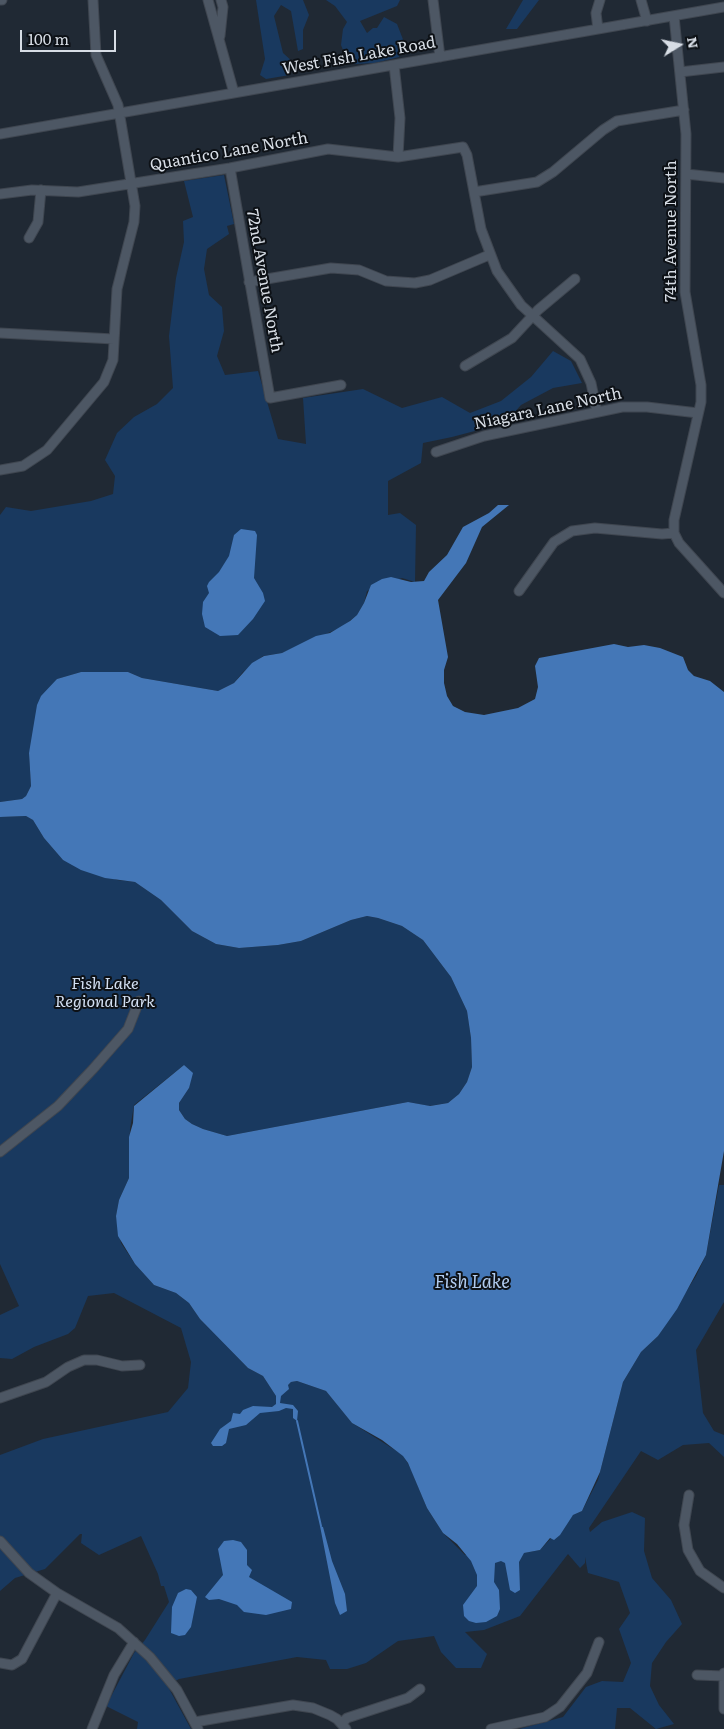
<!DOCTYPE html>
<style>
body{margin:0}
#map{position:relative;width:724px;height:1729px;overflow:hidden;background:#202934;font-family:Literata,serif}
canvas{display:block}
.north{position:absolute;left:654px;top:20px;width:50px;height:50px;-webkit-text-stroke:4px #0d1116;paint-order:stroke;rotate:80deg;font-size:14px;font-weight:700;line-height:20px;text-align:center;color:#d7dde5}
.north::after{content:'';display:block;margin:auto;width:18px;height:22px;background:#d7dde5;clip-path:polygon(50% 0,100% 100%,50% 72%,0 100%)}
.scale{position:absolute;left:20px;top:30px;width:96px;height:22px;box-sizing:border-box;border:2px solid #d7dde5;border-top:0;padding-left:6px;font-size:15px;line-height:18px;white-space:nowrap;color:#d7dde5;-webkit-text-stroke:4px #0d1116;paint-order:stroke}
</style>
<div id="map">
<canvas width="724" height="1729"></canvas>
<div class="north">N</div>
<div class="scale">100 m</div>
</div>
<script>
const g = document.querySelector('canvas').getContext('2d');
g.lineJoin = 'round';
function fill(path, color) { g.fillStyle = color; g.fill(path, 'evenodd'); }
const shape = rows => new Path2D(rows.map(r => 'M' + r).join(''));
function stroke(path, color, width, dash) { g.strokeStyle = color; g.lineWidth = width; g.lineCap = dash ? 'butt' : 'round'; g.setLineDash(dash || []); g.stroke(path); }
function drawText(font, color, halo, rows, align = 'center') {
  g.font = font + ' Literata,serif'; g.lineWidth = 4; g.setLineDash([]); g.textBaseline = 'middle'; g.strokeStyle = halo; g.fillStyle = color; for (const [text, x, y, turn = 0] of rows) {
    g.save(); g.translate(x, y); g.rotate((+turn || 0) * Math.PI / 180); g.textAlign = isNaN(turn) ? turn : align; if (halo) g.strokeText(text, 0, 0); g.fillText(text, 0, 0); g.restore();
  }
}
const green = shape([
 [256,0,303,0,309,15,303,30,303,49,298,51,291,11,281,5,274,16,283,53,293,62,290,75,266,79,260,75,265,59],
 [326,0,400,0,397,6,360,21,367,33,373,28,377,28,384,17,397,24,404,42,399,57,375,63,355,64,347,60,341,45,343,29,347,22,335,6],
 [523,0,539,0,517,29,506,29],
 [224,175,234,224,227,226,229,234,207,249,204,269,209,295,222,307,224,331,217,356,225,375,258,371,278,439,306,444,303,398,363,389,402,408,442,397,470,413,501,401,531,377,553,351,571,361,582,383,553,388,521,405,505,423,452,437,423,443,421,463,388,481,388,515,400,513,416,525,415,582,402,578,367,591,364,603,357,615,342,627,282,653,263,656,243,672,234,683,218,691,142,678,128,672,81,672,57,679,29,753,31,786,26,796,22,799,0,802,0,515,6,507,31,511,91,501,113,494,115,476,105,460,117,433,134,417,157,404,173,388,169,336,176,278,184,242,183,221,193,217,184,181],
 [26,816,33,820,44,838,63,860,117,880,135,882,161,900,192,931,216,944,239,948,278,945,301,941,351,920,367,916,378,918,402,926,423,940,451,977,467,1011,471,1038,472,1067,467,1082,459,1094,448,1103,429,1106,408,1102,227,1136,203,1129,192,1124,185,1119,179,1110,179,1103,189,1088,184,1065,134,1105,130,1129,129,1178,119,1200,116,1216,121,1243,135,1264,154,1285,176,1293,189,1303,200,1319,248,1368,263,1376,276,1396,291,1382,297,1381,326,1391,352,1423,403,1455,411,1469,427,1508,443,1533,465,1555,524,1553,540,1550,573,1515,582,1511,598,1480,623,1382,641,1352,658,1336,696,1276,706,1255,719,1185,724,1185,724,1302,696,1350,703,1413,714,1431,724,1435,724,1457,709,1443,683,1445,658,1460,641,1451,589,1528,590,1532,602,1522,632,1512,645,1518,644,1551,652,1578,671,1600,682,1624,666,1642,652,1663,650,1686,659,1705,674,1724,656,1729,630,1708,617,1708,615,1729,519,1729,563,1717,586,1687,602,1681,623,1682,631,1663,619,1629,630,1613,619,1582,588,1573,585,1557,585,1563,580,1568,568,1554,520,1616,484,1630,465,1632,487,1654,481,1668,456,1668,441,1652,434,1636,398,1641,366,1663,347,1669,330,1669,326,1660,297,1657,179,1679,167,1685,191,1729,137,1729,138,1722,106,1706,134,1653,145,1640,169,1602,164,1586,161,1586,158,1574,141,1536,99,1555,81,1543,82,1534,80,1534,45,1569,15,1578,0,1591,0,1455,43,1439,168,1412,188,1388,191,1362,181,1328,114,1293,88,1296,75,1328,68,1334,34,1347,12,1359,0,1358,0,1315,19,1306,0,1264,0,817]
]);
const water = shape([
 [498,505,509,505,482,527,466,563,438,600,448,657,444,670,444,683,447,696,453,706,465,712,484,715,518,708,535,699,538,687,535,666,539,658,614,644,628,647,644,645,660,648,683,657,688,670,694,676,710,681,724,692,724,1151,706,1255,677,1309,658,1336,641,1352,623,1382,600,1472,582,1511,573,1515,560,1535,554,1540,550,1538,540,1550,524,1553,519,1562,520,1590,515,1593,510,1590,505,1563,501,1561,495,1563,494,1582,499,1590,500,1609,497,1616,486,1622,476,1623,469,1621,464,1616,463,1605,477,1586,477,1575,471,1561,457,1544,443,1533,427,1508,408,1463,403,1456,382,1440,352,1423,326,1391,297,1381,291,1382,288,1385,289,1389,281,1396,280,1403,293,1405,298,1411,297,1421,293,1418,293,1409,286,1408,279,1411,260,1413,246,1425,229,1429,226,1443,222,1446,213,1446,211,1443,220,1429,231,1421,233,1413,240,1414,243,1410,253,1406,272,1407,276,1404,276,1396,263,1376,248,1368,200,1319,189,1303,176,1293,154,1285,135,1264,118,1236,116,1216,119,1200,129,1178,129,1137,133,1123,134,1106,184,1065,193,1073,189,1088,179,1103,179,1110,185,1119,192,1124,203,1129,227,1136,408,1102,430,1106,448,1103,459,1094,467,1082,472,1067,471,1038,467,1011,451,977,423,940,402,926,378,918,367,916,351,920,301,941,278,945,239,948,216,944,192,931,161,900,135,882,105,878,81,870,63,860,44,838,33,820,26,816,0,817,0,802,22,799,26,796,31,786,29,753,37,705,41,696,57,679,81,672,128,672,142,678,218,691,234,683,252,663,264,656,282,653,316,636,330,633,350,621,357,615,364,603,371,585,382,579,391,577,411,582,424,581,429,572,447,555,463,527,489,513],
 [241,529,255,531,257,535,254,578,263,593,265,601,253,619,238,635,220,636,205,627,202,614,203,602,209,593,207,586,209,582,219,572,229,556,234,535],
 [320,1526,323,1527,332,1561,345,1594,347,1611,340,1615,335,1603],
 [233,1540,241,1542,247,1550,247,1565,252,1570,249,1577,292,1602,291,1609,266,1615,244,1612,237,1605,219,1599,209,1600,205,1597,223,1575,218,1549,224,1541],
 [186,1589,191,1590,197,1597,191,1627,185,1635,179,1636,171,1633,172,1607,178,1593]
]);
const stream = shape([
 [297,1421,321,1526]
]);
const minor = shape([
 [0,0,2,0],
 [208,0,234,93],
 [433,0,440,57],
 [641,0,647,21],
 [674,16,686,134,685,292,701,385,701,402,674,520,674,533],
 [598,29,596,13,600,0],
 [220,36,223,7,221,0],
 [394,65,400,118,398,157],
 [680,72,724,67],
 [0,134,724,7],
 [230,168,270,398,341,385],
 [686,174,724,178],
 [474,192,537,182,553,172,603,130,617,121,684,110],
 [0,194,32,190,78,192,230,168,328,149,398,157,463,147,467,155,481,229,497,271,521,305,580,359,591,383,597,412],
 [29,238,38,222,41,190],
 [249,282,331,268,359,270,386,281,415,283,430,280,489,255],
 [0,333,114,339],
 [465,366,512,338,538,310,575,279],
 [436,452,484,436,622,407,647,407,698,413],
 [0,470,23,466,47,450,104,382,113,360,117,289,134,222,135,206,118,105,96,55,93,0],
 [519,591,554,542,572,531,595,528,662,534,674,533,679,543,724,593],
 [0,1152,58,1106,93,1069,128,1029,139,1001],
 [0,1398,46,1382,68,1367,84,1360,97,1360,122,1366,140,1365],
 [689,1495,684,1525,688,1550,700,1571,724,1588],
 [0,1541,29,1573,57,1593,118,1628,150,1657,177,1690,198,1729],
 [0,1663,12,1665,22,1659,57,1593],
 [724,1673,724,1709],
 [697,1675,724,1676],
 [195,1722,293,1705,313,1708,330,1715,337,1719,346,1729],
 [342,1723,347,1718,408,1698,420,1689],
 [92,1729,114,1675,134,1642],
 [491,1729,545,1717,560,1707,587,1673,599,1642]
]);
const streetNames = [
 ["West Fish Lake Road",359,56,-10],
 ["Quantico Lane North",229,152,-10],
 ["74th Avenue North",671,231,-90],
 ["72nd Avenue North",264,281,80],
 ["Niagara Lane North",548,409,-12]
];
const parkNames = [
 ["Fish Lake",105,984],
 ["Regional Park",105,1002]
];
const waterNames = [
 ["Fish Lake",472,1283]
];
fill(green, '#19395f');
fill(water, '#4477b7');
stroke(stream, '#4477b7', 2);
stroke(minor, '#3f4650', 11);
stroke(minor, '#4d5764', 9);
drawText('16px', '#d7dde5', '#0d1116', streetNames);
drawText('italic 16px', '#d4e1f4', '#0d1116', parkNames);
drawText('italic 18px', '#b1ccf0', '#0d1116', waterNames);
</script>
